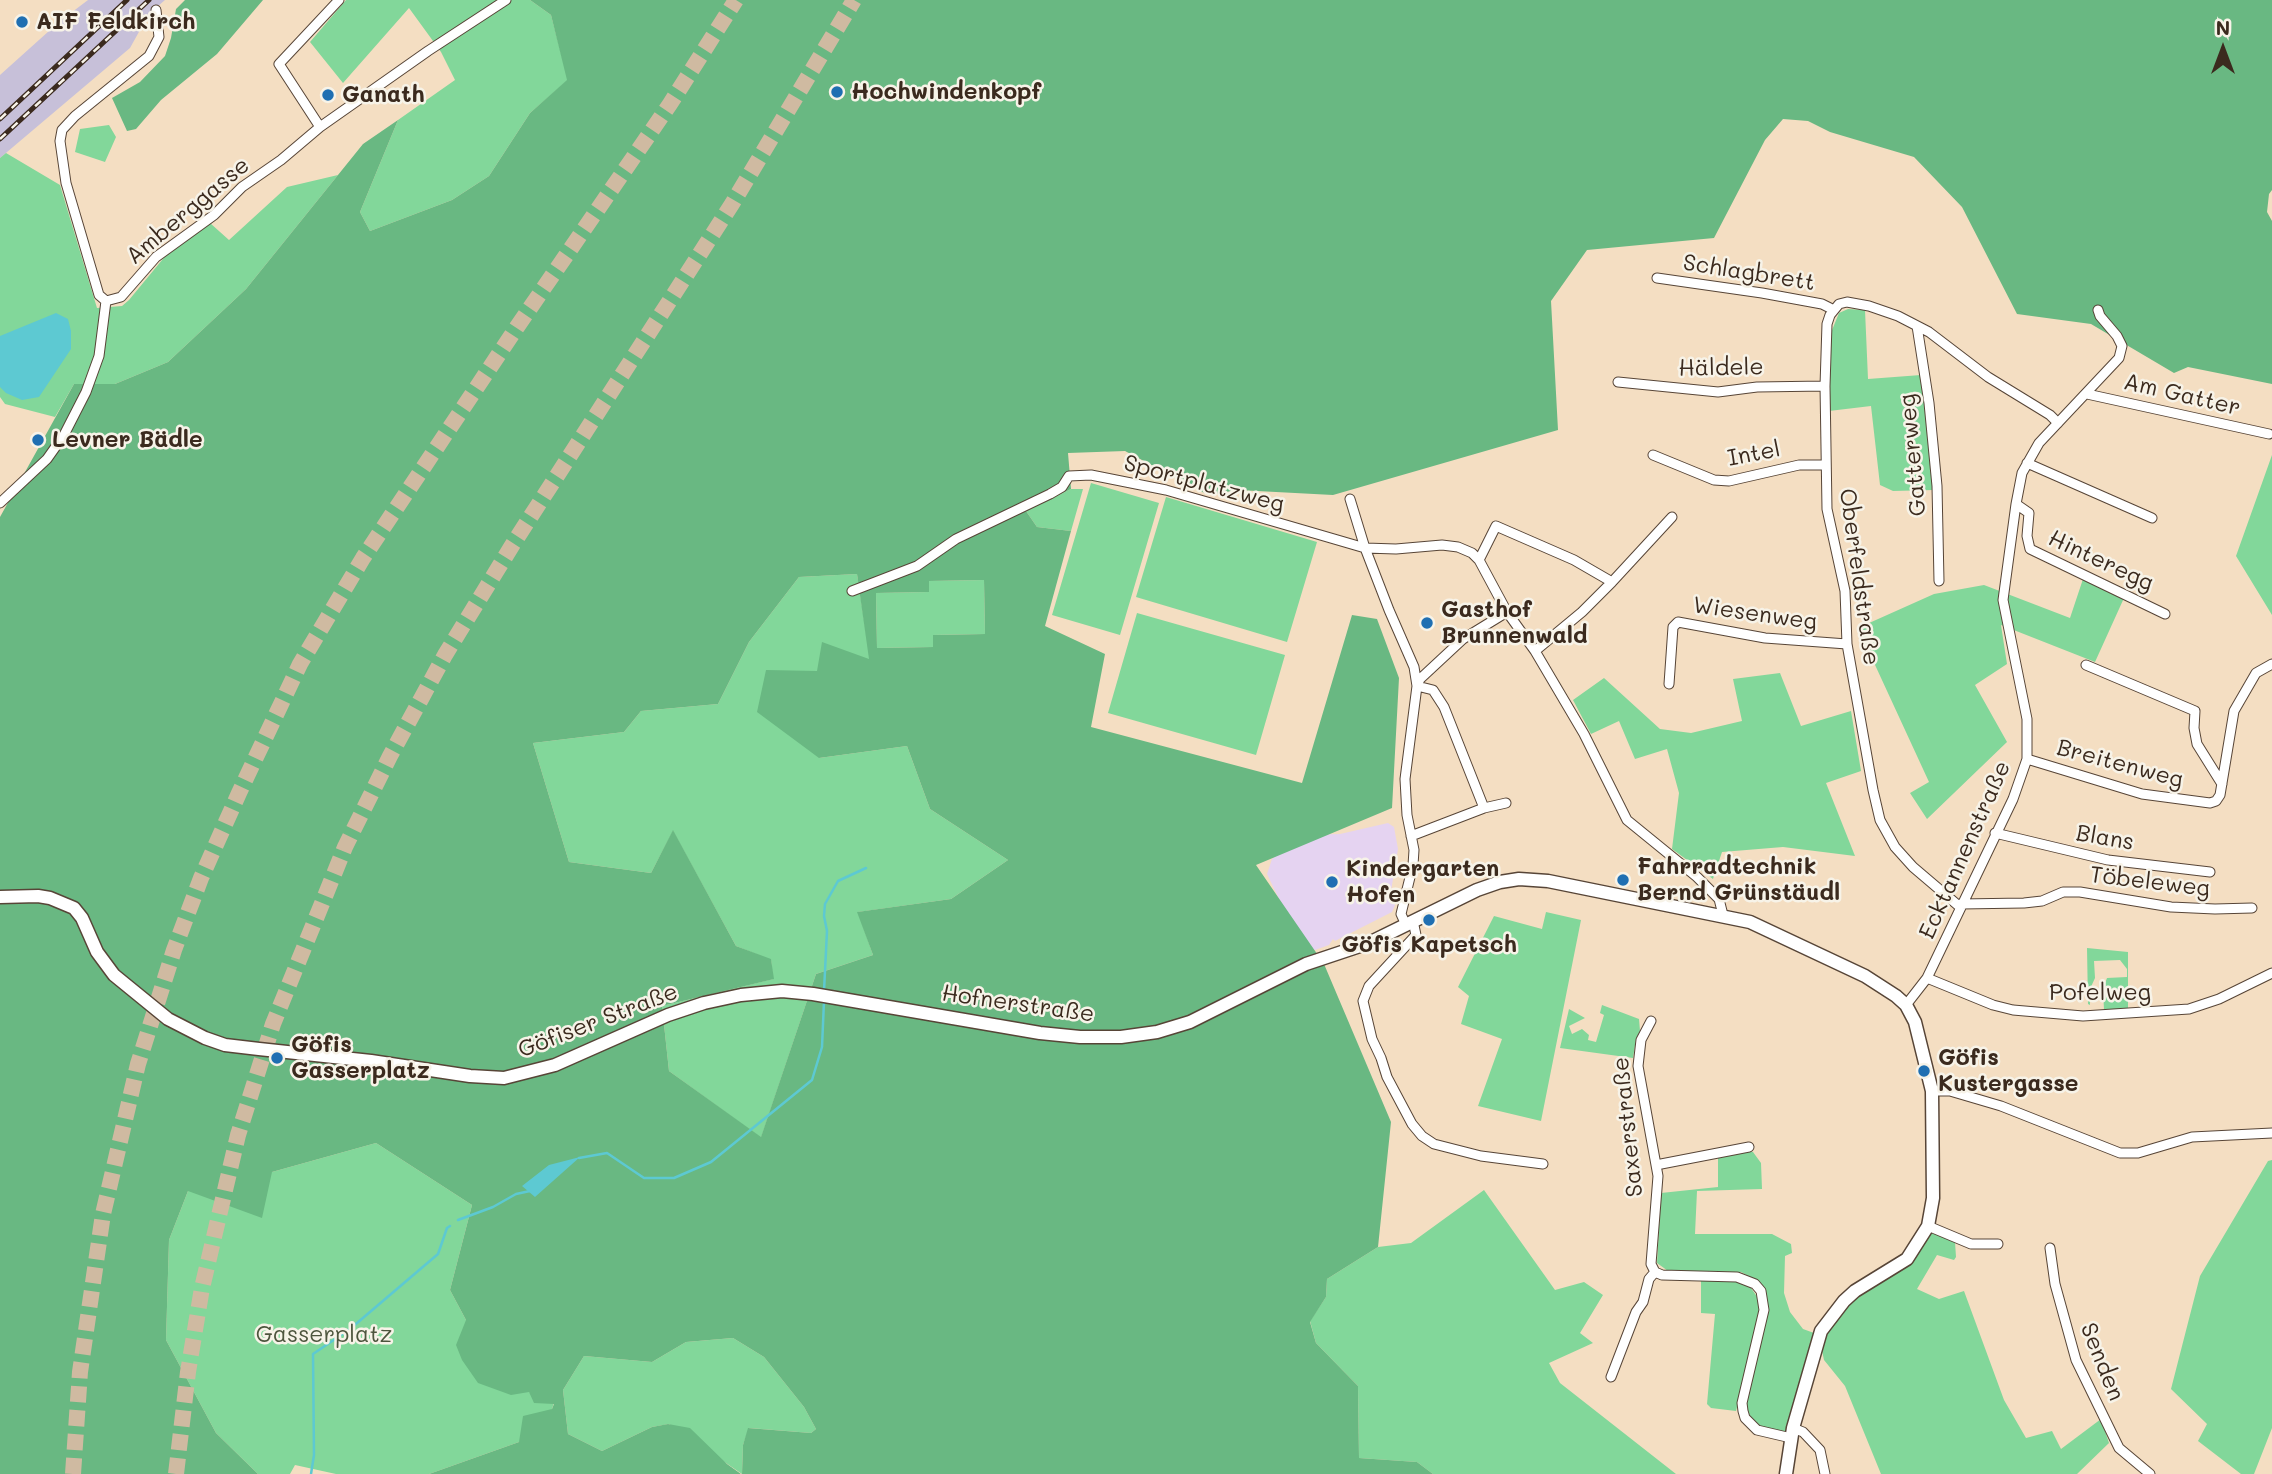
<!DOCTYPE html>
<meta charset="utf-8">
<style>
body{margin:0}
#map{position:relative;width:2272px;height:1474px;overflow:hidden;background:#f4dec2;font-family:Mali,sans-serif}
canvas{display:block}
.north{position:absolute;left:2188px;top:14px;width:70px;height:70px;-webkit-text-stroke:5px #f7f3e8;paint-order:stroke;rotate:0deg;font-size:19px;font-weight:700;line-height:28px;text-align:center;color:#3b2a1e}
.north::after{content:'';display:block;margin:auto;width:24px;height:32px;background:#3b2a1e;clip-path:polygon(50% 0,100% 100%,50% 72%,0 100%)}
</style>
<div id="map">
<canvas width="2272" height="1474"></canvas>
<div class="north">N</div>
</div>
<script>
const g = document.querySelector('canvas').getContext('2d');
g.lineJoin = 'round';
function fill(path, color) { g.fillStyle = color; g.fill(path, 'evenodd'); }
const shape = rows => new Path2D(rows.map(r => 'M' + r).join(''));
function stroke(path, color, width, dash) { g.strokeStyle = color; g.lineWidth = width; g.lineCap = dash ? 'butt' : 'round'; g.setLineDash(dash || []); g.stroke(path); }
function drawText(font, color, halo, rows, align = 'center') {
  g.font = font + ' Mali,sans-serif'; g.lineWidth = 5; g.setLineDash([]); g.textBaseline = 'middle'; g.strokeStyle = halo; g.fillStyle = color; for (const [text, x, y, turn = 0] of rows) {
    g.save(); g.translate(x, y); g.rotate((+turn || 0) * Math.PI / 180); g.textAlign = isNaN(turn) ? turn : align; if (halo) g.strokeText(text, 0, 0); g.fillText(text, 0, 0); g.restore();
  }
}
const built = shape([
 [1388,823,1394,827,1398,849,1391,891,1395,905,1392,912,1335,941,1333,939,1329,945,1315,950,1310,948,1279,899,1267,874,1272,859,1289,844,1308,835,1340,834]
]);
const industrial = shape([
 [88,0,165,0,141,21,140,30,130,48,0,158,0,75,59,22]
]);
const green = shape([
 [346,0,530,0,551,15,568,80,530,113,489,176,452,200,370,231,360,212,398,120,455,80,441,52,409,8,343,83,310,42],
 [109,125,116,137,105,162,75,152,80,129],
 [6,153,60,185,97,308,122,306,129,300,167,254,210,223,229,240,287,187,338,175,246,289,168,362,115,384,74,384,55,417,5,404,0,397,0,158],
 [1848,309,1865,310,1868,379,1921,375,1934,490,1893,491,1880,485,1871,406,1829,411,1830,335,1839,313],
 [2272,455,2272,615,2236,556],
 [1091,483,1159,503,1120,635,1052,615],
 [1071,489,1083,489,1071,531,1037,527,1026,511],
 [1166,497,1317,542,1287,642,1136,597],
 [857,574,870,659,819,758,907,746,930,809,1008,860,951,899,858,912,873,955,816,974,761,1138,669,1071,662,1006,773,979,771,960,736,946,673,831,651,873,569,862,533,743,624,732,641,711,718,704,749,642,799,577],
 [2083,579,2124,598,2095,662,2001,625,2007,664,1975,685,2007,742,1927,819,1910,793,1929,782,1858,628,1934,594,1984,585,2070,618],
 [984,580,985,634,933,635,933,647,877,648,876,593,928,592,929,581],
 [1137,613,1285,655,1256,755,1108,713],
 [1780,673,1801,726,1851,711,1861,771,1826,783,1855,856,1783,847,1722,852,1713,879,1672,849,1679,793,1667,749,1635,759,1619,721,1591,734,1573,700,1604,678,1660,729,1691,733,1742,721,1733,679],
 [1546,912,1581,920,1541,1121,1478,1106,1502,1039,1461,1024,1469,996,1458,987,1494,916,1542,929],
 [2087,948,2128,952,2128,1011,2104,1010,2103,989,2107,978,2127,977,2127,969,2120,960,2094,961,2095,978,2090,989,2090,1005,2088,1004],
 [1602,1005,1639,1019,1640,1031,1636,1039,1633,1058,1560,1048,1569,1009,1585,1018,1569,1026,1572,1034,1582,1029,1589,1035,1588,1040,1596,1042,1604,1015,1600,1013],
 [376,1143,472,1205,450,1290,466,1320,529,1392,554,1403,552,1409,519,1442,429,1474,336,1474,295,1465,290,1474,258,1474,216,1433,166,1340,169,1240,188,1191,272,1172],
 [1747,1151,1753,1152,1761,1163,1762,1189,1697,1191,1695,1234,1772,1234,1791,1244,1792,1253,1785,1256,1784,1293,1790,1312,1803,1329,1814,1333,1785,1432,1783,1433,1760,1428,1748,1415,1746,1406,1768,1308,1765,1289,1760,1282,1741,1272,1668,1271,1657,1263,1661,1193,1718,1187,1718,1156],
 [2272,1160,2272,1428,2254,1474,2241,1474,2198,1441,2207,1424,2171,1389,2200,1276,2268,1161],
 [1484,1190,1555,1290,1584,1282,1603,1295,1580,1333,1593,1343,1549,1363,1560,1383,1676,1474,1433,1474,1417,1462,1359,1458,1358,1386,1316,1343,1310,1321,1326,1297,1327,1279,1378,1247,1411,1243],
 [1935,1233,1950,1238,1955,1242,1956,1257,1954,1260,1937,1255,1917,1289,1939,1299,1964,1291,2004,1400,2026,1438,2052,1431,2061,1449,2101,1419,2109,1443,2077,1474,1881,1474,1845,1386,1824,1360,1821,1346,1829,1329,1846,1304,1917,1255,1929,1234],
 [1701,1280,1738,1281,1749,1285,1760,1301,1760,1315,1736,1411,1711,1408,1707,1404,1715,1314,1701,1313],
 [733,1338,764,1357,804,1407,816,1429,811,1433,749,1428,743,1445,742,1474,669,1424,652,1427,602,1451,568,1434,563,1390,584,1356,652,1362,686,1342]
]);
const forest = shape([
 [185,0,263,0,217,54,161,100,136,129,127,131,112,98,140,82,165,56,171,38,176,9],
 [530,0,2272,0,2272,190,2269,194,2267,212,2272,221,2272,384,2188,367,2174,373,2091,324,2017,314,1962,207,1914,157,1830,132,1808,121,1783,119,1765,140,1714,238,1587,250,1551,301,1558,430,1333,495,1238,490,1208,495,1125,451,1068,453,1071,489,1026,511,1037,527,1071,531,1045,626,1105,654,1091,727,1302,783,1352,615,1377,619,1399,678,1392,808,1256,865,1324,964,1391,1122,1378,1247,1327,1279,1326,1297,1310,1322,1316,1343,1358,1386,1359,1458,1417,1462,1433,1474,742,1474,743,1445,748,1428,811,1433,816,1429,804,1407,764,1357,733,1338,686,1342,652,1362,584,1356,563,1390,568,1434,602,1451,652,1427,668,1424,690,1428,727,1464,741,1474,429,1474,519,1442,523,1416,552,1409,554,1404,534,1403,529,1392,511,1395,478,1383,462,1360,456,1345,466,1320,450,1290,472,1205,376,1143,272,1172,262,1218,188,1191,169,1240,166,1340,216,1433,258,1474,0,1474,0,517,74,384,115,384,168,362,246,289,363,144,398,120,360,212,370,231,452,200,489,176,530,113,567,80,551,15],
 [857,574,869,659,822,642,817,671,766,670,757,712,819,758,907,746,930,809,1008,860,951,899,857,912,873,955,816,974,761,1137,669,1071,662,1006,774,979,771,959,736,946,673,830,651,873,569,862,533,743,624,732,641,711,718,704,749,642,799,577],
 [984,580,985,634,933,635,933,647,877,648,876,593,929,592,929,581]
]);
const water = shape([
 [56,313,68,319,71,331,71,349,39,397,22,400,6,393,0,387,0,336],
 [580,1157,535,1197,522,1186,549,1165]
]);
const stream = shape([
 [824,991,827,931,824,916,825,904,838,881,866,868],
 [579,1158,607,1153,644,1178,674,1178,711,1162,812,1080,822,1047,824,1001],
 [458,1220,493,1207,516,1194,530,1191],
 [311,1474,314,1455,313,1354,350,1329,438,1254,447,1228,450,1226]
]);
const highwayTunnel = shape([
 [73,1474,80,1372,103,1214,138,1064,174,950,201,878,239,793,300,664,363,558,517,327,670,104,736,0],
 [176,1474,188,1372,202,1288,238,1135,273,1024,345,847,390,756,445,655,513,544,732,204,854,0]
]);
const street = shape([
 [320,127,279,64,339,0],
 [1657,278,1762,293,1822,304,1834,310],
 [106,301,121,297,156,257,214,215,242,187,281,160,320,127,428,51,506,0],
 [106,301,99,295,66,183,60,141,62,130,75,116,149,56,159,37,156,10],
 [1917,326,1929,403,1937,486,1939,581],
 [1618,382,1718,392,1757,387,1825,386],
 [2087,394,2269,434],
 [1653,455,1714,480,1729,481,1799,465,1825,465],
 [2027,463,2152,518],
 [1350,499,1365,548,1389,610,1414,667,1417,686,1433,690,1444,707,1484,808],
 [0,503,47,459,64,435,86,392,99,356,106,301],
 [2016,504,2029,513,2027,536,2030,549,2165,614],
 [1479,560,1496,526,1574,560,1612,582,1582,612,1535,651],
 [1612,582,1672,517],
 [852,591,917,566,956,539,1050,494,1062,487,1069,476,1091,475,1166,490,1365,548,1396,549,1442,545,1458,547,1472,553,1479,560,1507,612,1535,651,1584,734,1627,820,1697,877,1719,899,1723,915],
 [2086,665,2195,711,2194,728,2197,744,2222,784],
 [1669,684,1673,627,1678,622,1765,638,1847,644],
 [2027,759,2142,794,2210,803,2216,801,2220,795,2234,711,2256,673,2272,664],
 [1995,833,2108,860,2210,872],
 [1411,836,1484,808,1506,803],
 [1961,904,2024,903,2042,901,2063,892,2080,892,2171,907,2215,909,2252,908],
 [1960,907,1913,867,1895,847,1880,820,1873,790,1847,644,1845,591,1827,509,1825,386,1827,324,1830,315,1839,304,1847,302,1869,306,1898,316,1929,332,1988,377,2050,415,2058,423],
 [1413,921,1416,935,1369,986,1363,1001,1372,1039,1381,1058,1387,1077,1412,1124,1422,1136,1434,1144,1481,1156,1543,1164],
 [1406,925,1401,914,1413,865,1414,850,1407,815,1405,779,1417,686,1420,679,1463,639,1507,612],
 [1927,978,1993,1005,2013,1010,2083,1016,2189,1009,2219,999,2272,973],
 [1906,1005,1927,978,2013,799,2027,759,2027,719,2003,600,2016,504,2022,473,2039,443,2119,358,2122,346,2117,336,2100,316,2098,310],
 [1651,1021,1641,1040,1638,1066,1658,1176,1651,1264,1655,1272,1662,1275,1737,1277,1755,1284,1761,1291,1764,1310,1742,1403,1743,1411,1745,1418,1757,1430,1791,1438],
 [1932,1091,1950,1091,2001,1106,2120,1153,2138,1153,2192,1137,2272,1133],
 [1656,1165,1749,1147],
 [1928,1226,1971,1244,1998,1244],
 [2050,1248,2055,1284,2076,1360,2119,1448,2150,1474],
 [1611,1377,1636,1312,1643,1302,1649,1279,1655,1272],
 [1793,1428,1803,1432,1820,1450,1825,1474]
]);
const secondary = shape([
 [0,897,38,896,50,898,74,908,82,918,97,952,114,975,168,1019,205,1038,225,1045,259,1049,371,1061,470,1076,504,1078,555,1065,668,1015,704,1003,741,995,782,991,813,994,1040,1033,1080,1037,1121,1037,1157,1032,1190,1022,1306,964,1369,943,1477,890,1500,882,1519,879,1548,881,1750,922,1865,976,1896,996,1906,1005,1915,1022,1932,1091,1933,1198,1928,1226,1907,1259,1855,1291,1844,1301,1821,1331,1793,1428,1786,1474]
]);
const rail = shape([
 [0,119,127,0],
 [0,139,149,0]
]);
const markers = [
 [22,22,7,"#1f6fb2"],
 [837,92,7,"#1f6fb2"],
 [328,95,7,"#1f6fb2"],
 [38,440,7,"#1f6fb2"],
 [1427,623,7,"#1f6fb2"],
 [1623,880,7,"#1f6fb2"],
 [1332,882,7,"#1f6fb2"],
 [1429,920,7,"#1f6fb2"],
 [277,1058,7,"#1f6fb2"],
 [1924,1071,7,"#1f6fb2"]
];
const poiNames = [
 ["AIF Feldkirch",36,22],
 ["Hochwindenkopf",851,92],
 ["Ganath",342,95],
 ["Levner Bädle",52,440],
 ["Gasthof",1441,610],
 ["Brunnenwald",1441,636],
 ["Fahrradtechnik",1637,867],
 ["Bernd Grünstäudl",1637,893],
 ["Kindergarten",1346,869],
 ["Hofen",1346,895],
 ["Göfis Kapetsch",1429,945,"center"],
 ["Göfis",291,1045],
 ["Gasserplatz",291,1071],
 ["Göfis",1938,1058],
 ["Kustergasse",1938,1084]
];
const streetNames = [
 ["Amberggasse",188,211,-40],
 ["Schlagbrett",1749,273,9],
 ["Häldele",1721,368,-1],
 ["Am Gatter",2182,395,13],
 ["Intel",1754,454,-11],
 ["Gatterweg",1913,455,-95],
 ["Sportplatzweg",1204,484,15],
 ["Hinteregg",2101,561,25],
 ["Oberfeldstraße",1859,577,82],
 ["Wiesenweg",1755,614,8],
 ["Breitenweg",2120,764,15],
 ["Blans",2105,838,10],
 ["Ecktannenstraße",1965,850,-66],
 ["Töbeleweg",2150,882,7],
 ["Pofelweg",2100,993],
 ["Hofnerstraße",1018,1004,8],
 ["Göfiser Straße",598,1021,-21],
 ["Saxerstraße",1628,1127,-96],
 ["Senden",2102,1362,68]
];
const parkNames = [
 ["Gasserplatz",324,1335]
];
fill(built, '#e5d3f1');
fill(industrial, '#c7c0d9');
fill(green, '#82d79a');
fill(forest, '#69b882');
fill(water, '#5dc9d2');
stroke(stream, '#5dc9d2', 2.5);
stroke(highwayTunnel, '#cfbaa1', 16, [16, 8]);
stroke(street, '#574537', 11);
stroke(secondary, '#574537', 15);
stroke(street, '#fff', 9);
stroke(secondary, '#fff', 12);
stroke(rail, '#3b2a1e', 5);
stroke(rail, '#f7f3e8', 2.5, [8]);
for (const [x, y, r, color] of markers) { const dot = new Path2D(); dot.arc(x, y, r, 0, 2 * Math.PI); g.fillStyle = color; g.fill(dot); stroke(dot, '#f7f3e8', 2.5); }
drawText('bold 23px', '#3b2a1e', '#f7f3e8', poiNames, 'left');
drawText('23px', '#3b2a1e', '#f7f3e8', streetNames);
drawText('23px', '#4d553d', '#f7f3e8', parkNames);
</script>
